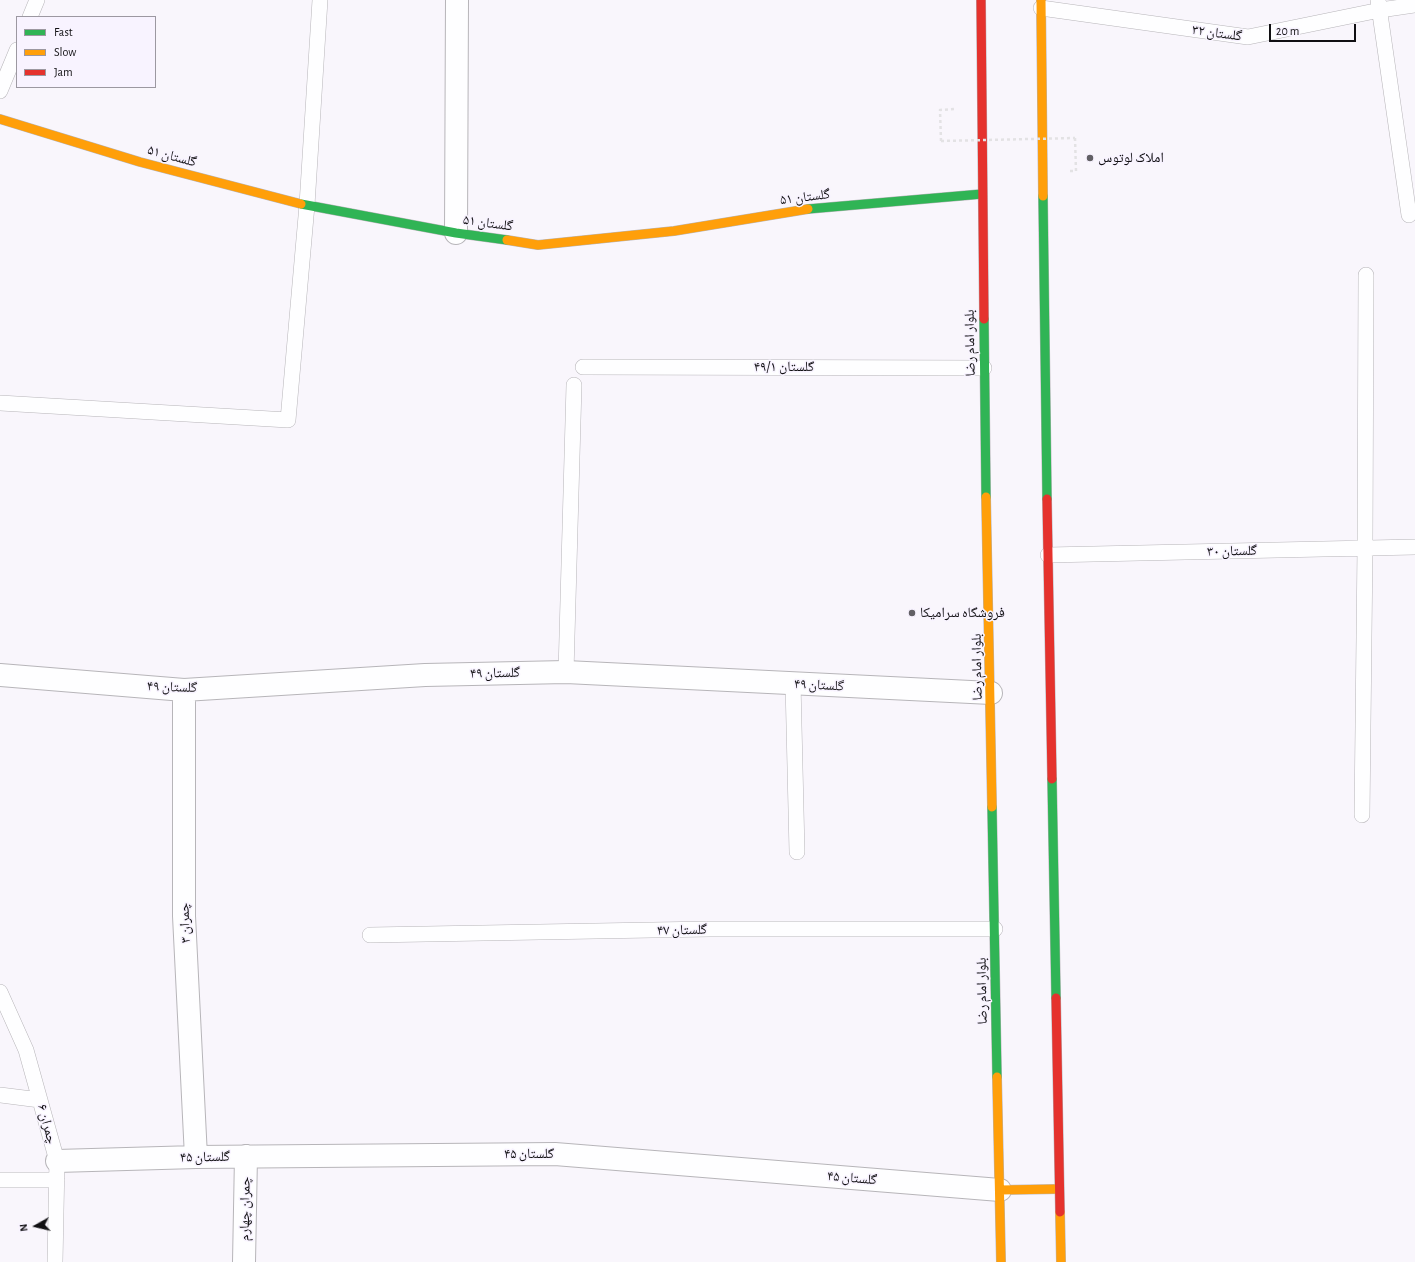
<!DOCTYPE html>
<meta charset="utf-8">
<style>
body{margin:0}
#map{position:relative;width:1415px;height:1262px;overflow:hidden;background:#f9f6fc;font-family:"Alegreya Sans",sans-serif}
canvas{display:block}
.legend{position:absolute;left:16px;top:16px;width:140px;height:72px;box-sizing:border-box;background:#f8f3ff;border:1px solid #9c98a1;margin:0;padding:5px 7px;list-style:none;font-size:12px;color:#111013}
.legend li{display:flex;align-items:center;gap:8px;height:20px}
.legend b{width:20px;border:1px solid #9c98a1}
.north{position:absolute;left:16px;top:1206px;width:40px;height:40px;-webkit-text-stroke:3px #f8f3ff;paint-order:stroke;rotate:262deg;font-size:11px;font-weight:700;line-height:16px;text-align:center;color:#111013}
.north::after{content:'';display:block;margin:auto;width:14px;height:18px;background:#111013;clip-path:polygon(50% 0,100% 100%,50% 72%,0 100%)}
.scale{position:absolute;left:1269px;top:24px;width:87px;height:18px;box-sizing:border-box;border:2px solid #111013;border-top:0;padding-left:5px;font-size:12px;line-height:14px;white-space:nowrap;color:#111013;-webkit-text-stroke:3px #f8f3ff;paint-order:stroke}
</style>
<div id="map">
<canvas width="1415" height="1262"></canvas>
<ul class="legend">
<li><b style="height:5px;background:#30b455"></b>Fast</li>
<li><b style="height:5px;background:#ff9f0a"></b>Slow</li>
<li><b style="height:5px;background:#e5322d"></b>Jam</li>
</ul>
<div class="north">N</div>
<div class="scale">20 m</div>
</div>
<script>
const g = document.querySelector('canvas').getContext('2d');
g.lineJoin = 'round';
const shape = rows => new Path2D(rows.map(r => 'M' + r).join(''));
function stroke(path, color, width, dash) { g.strokeStyle = color; g.lineWidth = width; g.lineCap = dash ? 'butt' : 'round'; g.setLineDash(dash || []); g.stroke(path); }
function drawText(font, color, halo, rows, align = 'center') {
  g.font = font + ' "Alegreya Sans","Noto Naskh Arabic",sans-serif'; g.lineWidth = 3; g.setLineDash([]); g.textBaseline = 'middle'; g.strokeStyle = halo; g.fillStyle = color; for (const [text, x, y, turn = 0] of rows) {
    g.save(); g.translate(x, y); g.rotate((+turn || 0) * Math.PI / 180); g.textAlign = isNaN(turn) ? turn : align; if (halo) g.strokeText(text, 0, 0); g.fillText(text, 0, 0); g.restore();
  }
}
const path = shape([
 [941,141,940,110,955,109],
 [1070,171,1076,171,1075,138]
]);
const lane = shape([
 [1378,0,1409,215],
 [1041,8,1248,37,1380,10,1415,5],
 [30,17,37,0],
 [0,91,17,50],
 [583,367,984,368],
 [0,403,288,420,307,205,320,0],
 [1048,555,1415,547],
 [566,672,574,385],
 [793,683,797,852],
 [1362,815,1365,548,1366,275],
 [370,935,709,929,995,929],
 [0,992,26,1050,57,1161,55,1262],
 [0,1095,40,1100],
 [0,1180,57,1180]
]);
const street = shape([
 [456,233,457,0],
 [0,675,184,690,425,675,566,672,991,693],
 [184,690,184,916,196,1157],
 [57,1161,196,1157,555,1154,1000,1190],
 [244,1262,246,1156]
]);
const fast = shape([
 [1043,196,1047,499],
 [301,204,456,233,507,240],
 [808,209,982,194],
 [984,319,986,497],
 [1052,779,1056,998],
 [992,807,997,1077]
]);
const slow = shape([
 [1041,0,1043,196],
 [0,119,140,162,301,204],
 [507,240,538,245,674,231,808,209],
 [986,497,992,807],
 [997,1077,1001,1262],
 [1000,1190,1059,1189],
 [1060,1212,1061,1262]
]);
const jam = shape([
 [981,0,984,319],
 [1047,499,1052,779],
 [1056,998,1060,1212]
]);
const pathBridge = shape([
 [941,141,1075,138]
]);
const markers = [
 [1090,158,4,"#626065"],
 [912,613,4,"#626065"]
];
const streetNames = [
 ["گلستان ۳۲",1217,33,8],
 ["گلستان ۵۱",172,156,15],
 ["گلستان ۵۱",805,197,-7],
 ["گلستان ۵۱",488,223,8],
 ["بلوار امام رضا",970,343,-91],
 ["گلستان ۴۹/۱",784,367],
 ["گلستان ۳۰",1232,551,-1],
 ["بلوار امام رضا",977,667,-91],
 ["گلستان ۴۹",495,673,-1],
 ["گلستان ۴۹",819,685,3],
 ["گلستان ۴۹",172,687,2],
 ["چمران ۳",185,923,-92],
 ["گلستان ۴۷",682,930,-1],
 ["بلوار امام رضا",982,991,-91],
 ["چمران ۶",47,1124,75],
 ["گلستان ۴۵",529,1154],
 ["گلستان ۴۵",205,1157,-1],
 ["گلستان ۴۵",852,1178,5],
 ["چمران چهارم",245,1209,-89]
];
const poiNames = [
 ["املاک لوتوس",1098,158],
 ["فروشگاه سراميكا",920,613]
];
stroke(lane, '#b7b5b9', 16);
stroke(street, '#b7b5b9', 24);
stroke(fast, '#b7b5b9', 10);
stroke(slow, '#b7b5b9', 10);
stroke(jam, '#b7b5b9', 10);
stroke(path, '#e3e2e4', 2.5, [3, 3]);
stroke(lane, '#fefeff', 15);
stroke(street, '#fefeff', 22);
stroke(fast, '#30b455', 9);
stroke(slow, '#ff9f0a', 9);
stroke(jam, '#e5322d', 9);
stroke(pathBridge, '#e3e2e4', 2.5, [3, 3]);
for (const [x, y, r, color] of markers) { const dot = new Path2D(); dot.arc(x, y, r, 0, 2 * Math.PI); g.fillStyle = color; g.fill(dot); stroke(dot, '#f8f3ff', 1.5); }
drawText('14px', '#111013', '#f8f3ff', streetNames);
drawText('14px', '#111013', '#f8f3ff', poiNames, 'left');
</script>
